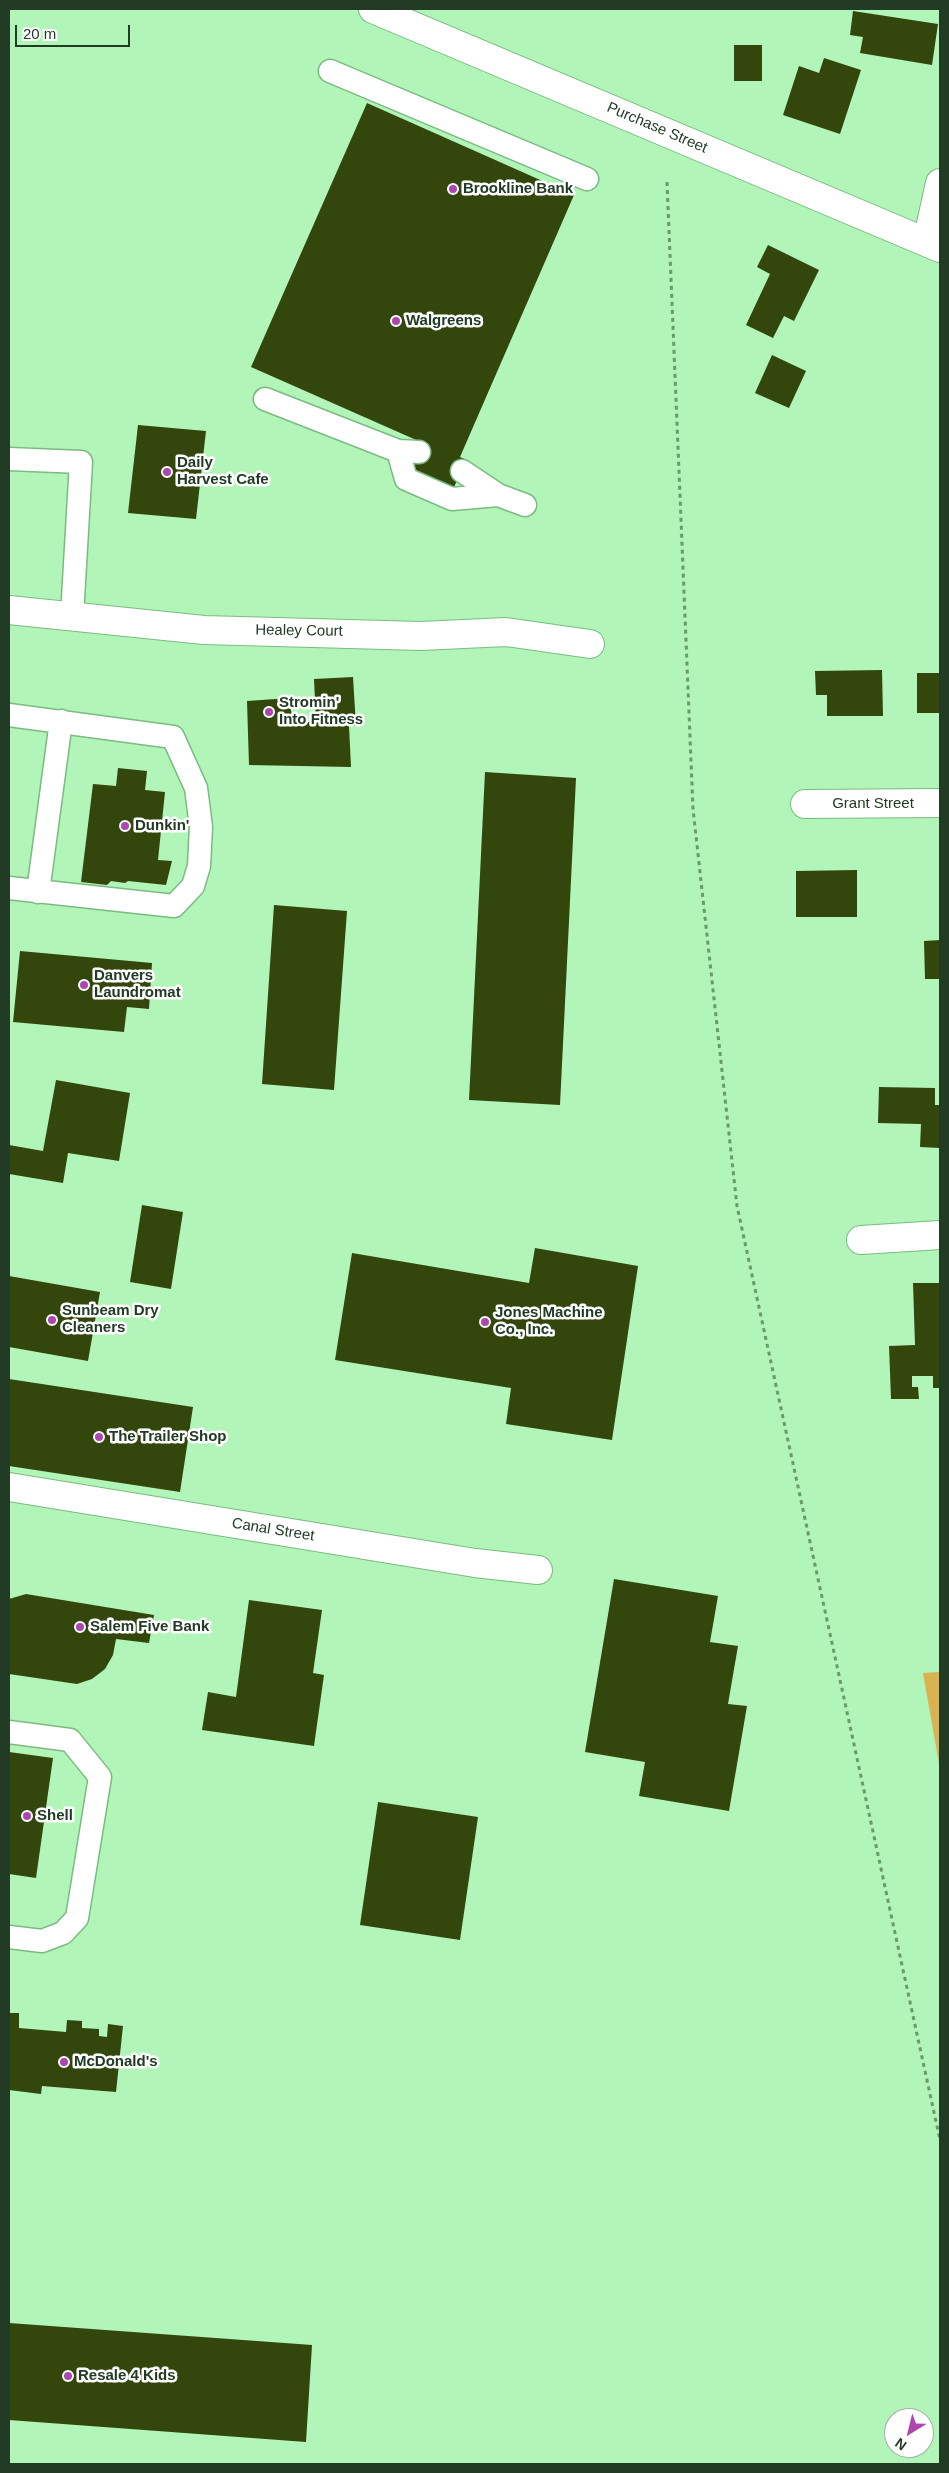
<!DOCTYPE html>
<style>
body{margin:0}
#map{position:relative;width:949px;height:2473px;overflow:hidden;background:#b2f5b8;font-family:Helvetica,sans-serif}
canvas{display:block}
.frame{position:absolute;inset:0;border:10px solid #213b24;pointer-events:none}
.north{position:absolute;left:884px;top:2408px;width:50px;height:50px;box-sizing:border-box;background:#fff;border:1px solid #a6b1a7;border-radius:50%;rotate:216deg;font-size:14px;font-weight:700;line-height:20px;text-align:center;color:#213b24}
.north::after{content:'';display:block;margin:auto;width:18px;height:22px;background:#ab47ad;clip-path:polygon(50% 0,100% 100%,50% 72%,0 100%)}
.scale{position:absolute;left:15px;top:25px;width:115px;height:22px;box-sizing:border-box;border:2px solid #213b24;border-top:0;padding-left:6px;font-size:15px;line-height:18px;white-space:nowrap;color:#213b24;-webkit-text-stroke:4px #fff;paint-order:stroke}
</style>
<div id="map">
<canvas width="949" height="2473"></canvas>
<div class="frame"></div>
<div class="north">N</div>
<div class="scale">20 m</div>
</div>
<script>
const g = document.querySelector('canvas').getContext('2d');
g.lineJoin = 'round';
function fill(path, color) { g.fillStyle = color; g.fill(path, 'evenodd'); }
const shape = rows => new Path2D(rows.map(r => 'M' + r).join(''));
function stroke(path, color, width, dash) { g.strokeStyle = color; g.lineWidth = width; g.lineCap = dash ? 'butt' : 'round'; g.setLineDash(dash || []); g.stroke(path); }
function drawText(font, color, halo, rows, align = 'center') {
  g.font = font + ' Helvetica,sans-serif'; g.lineWidth = 5; g.setLineDash([]); g.textBaseline = 'middle'; g.strokeStyle = halo; g.fillStyle = color; for (const [text, x, y, turn = 0] of rows) {
    g.save(); g.translate(x, y); g.rotate((+turn || 0) * Math.PI / 180); g.textAlign = isNaN(turn) ? turn : align; if (halo) g.strokeText(text, 0, 0); g.fillText(text, 0, 0); g.restore();
  }
}
const green = shape([
 [940,1672,940,1769,923,1673]
]);
const building = shape([
 [853,11,938,24,932,65,860,53,863,37,850,35],
 [734,45,762,45,762,81,734,81],
 [824,58,861,70,840,134,783,115,799,66,819,73],
 [367,103,574,195,460,457,467,460,453,489,411,470,423,443,251,367],
 [768,245,819,270,794,321,784,316,773,338,746,325,770,274,757,267],
 [772,355,806,371,789,408,755,393],
 [138,425,206,431,196,519,128,513],
 [882,670,883,716,827,716,827,695,816,695,815,671],
 [917,673,940,673,940,713,917,713],
 [353,677,356,726,349,726,351,767,249,765,247,701,290,698,292,722,316,722,314,679],
 [118,768,147,771,145,790,165,792,158,860,172,861,166,885,128,881,125,883,111,881,107,885,81,882,93,784,116,786],
 [485,772,576,778,560,1105,469,1100],
 [857,870,857,917,796,917,796,871],
 [274,905,347,911,334,1090,262,1084],
 [940,940,940,979,925,979,924,941],
 [20,951,152,963,149,1009,127,1007,124,1032,13,1022],
 [56,1080,130,1093,119,1161,68,1153,63,1183,9,1174,9,1145,43,1151],
 [879,1087,935,1088,935,1105,940,1105,940,1148,920,1147,921,1124,878,1123],
 [142,1205,183,1212,171,1289,130,1282],
 [535,1248,638,1266,612,1440,506,1424,511,1388,335,1360,352,1253,529,1283],
 [9,1276,100,1292,88,1361,9,1347],
 [913,1283,940,1283,940,1388,933,1388,933,1376,912,1376,912,1387,918,1387,919,1399,891,1399,889,1346,915,1345],
 [9,1379,193,1407,180,1492,9,1466],
 [614,1579,718,1596,710,1642,738,1646,728,1704,747,1706,729,1811,639,1796,645,1762,585,1752],
 [26,1594,154,1615,149,1643,116,1639,113,1655,105,1669,92,1679,77,1684,9,1674,9,1599],
 [249,1600,322,1610,313,1673,324,1675,314,1746,202,1730,208,1692,236,1697],
 [9,1752,53,1758,36,1878,9,1874],
 [378,1802,478,1817,460,1940,360,1925],
 [9,2013,19,2013,19,2028,66,2032,67,2020,82,2021,82,2028,99,2029,99,2036,107,2037,108,2024,123,2026,116,2092,42,2086,41,2094,9,2090],
 [9,2323,312,2345,306,2442,9,2420]
]);
const path = shape([
 [667,182,693,809,737,1206,940,2140]
]);
const service = shape([
 [330,71,587,179],
 [265,399,398,451,419,452],
 [398,451,406,479,452,499,498,495],
 [9,459,81,462,72,616],
 [462,471,498,495,525,505],
 [9,715,173,737,196,788,201,827,199,866,193,886,174,906,9,888],
 [38,892,61,721],
 [9,1732,70,1740,100,1777,77,1918,63,1933,42,1941,9,1937]
]);
const minor = shape([
 [927,242,940,183],
 [9,610,204,630,421,636,506,632,590,644],
 [805,804,940,803],
 [861,1240,940,1235],
 [9,1487,475,1563,538,1570]
]);
const tertiary = shape([
 [373,9,940,248]
]);
const markers = [
 [453,189,5,"#ab47ad"],
 [396,321,5,"#ab47ad"],
 [167,472,5,"#ab47ad"],
 [269,712,5,"#ab47ad"],
 [125,826,5,"#ab47ad"],
 [84,985,5,"#ab47ad"],
 [52,1320,5,"#ab47ad"],
 [485,1322,5,"#ab47ad"],
 [99,1437,5,"#ab47ad"],
 [80,1627,5,"#ab47ad"],
 [27,1816,5,"#ab47ad"],
 [64,2062,5,"#ab47ad"],
 [68,2376,5,"#ab47ad"]
];
const streetNames = [
 ["Purchase Street",657,128,23],
 ["Healey Court",299,631,1],
 ["Grant Street",873,804],
 ["Canal Street",273,1530,9]
];
const poiNames = [
 ["Brookline Bank",463,189],
 ["Walgreens",406,321],
 ["Daily",177,463],
 ["Harvest Cafe",177,480],
 ["Stromin'",279,703],
 ["Into Fitness",279,720],
 ["Dunkin'",135,826],
 ["Danvers",94,976],
 ["Laundromat",94,993],
 ["Sunbeam Dry",62,1311],
 ["Cleaners",62,1328],
 ["Jones Machine",495,1313],
 ["Co., Inc.",495,1330],
 ["The Trailer Shop",109,1437],
 ["Salem Five Bank",90,1627],
 ["Shell",37,1816],
 ["McDonald's",74,2062],
 ["Resale 4 Kids",78,2376]
];
fill(green, '#dab252');
fill(building, '#33460b');
stroke(service, '#7bbb81', 25);
stroke(minor, '#7bbb81', 30);
stroke(tertiary, '#7bbb81', 30);
stroke(path, '#6a996f', 3, [4, 4]);
stroke(service, '#fff', 22);
stroke(minor, '#fff', 28);
stroke(tertiary, '#fff', 28);
for (const [x, y, r, color] of markers) { const dot = new Path2D(); dot.arc(x, y, r, 0, 2 * Math.PI); g.fillStyle = color; g.fill(dot); stroke(dot, '#fff', 2); }
drawText('15px', '#213b24', '#fff', streetNames);
drawText('bold 15px', '#213b24', '#fff', poiNames, 'left');
</script>
